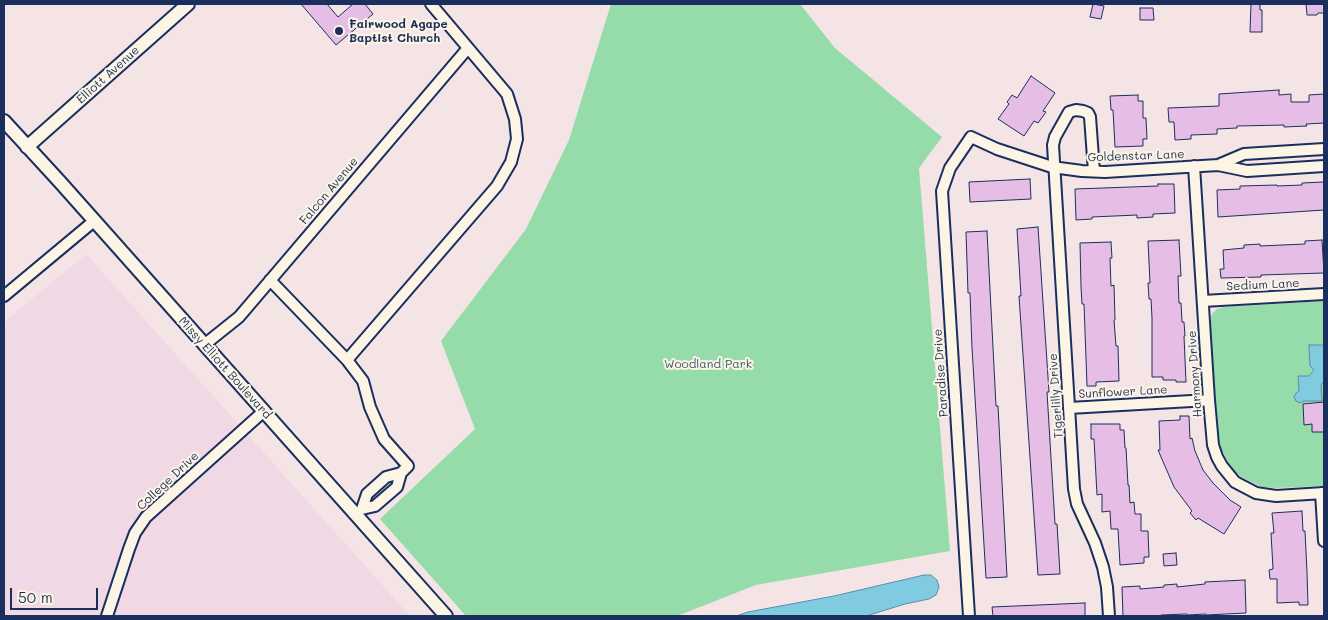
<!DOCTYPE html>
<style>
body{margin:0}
#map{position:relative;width:1328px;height:620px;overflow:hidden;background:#f5e4e5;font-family:Mali,sans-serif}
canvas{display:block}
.frame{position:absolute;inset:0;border:5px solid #1b2f5e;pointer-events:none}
.scale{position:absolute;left:10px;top:588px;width:88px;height:22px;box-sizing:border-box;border:2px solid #1b2f5e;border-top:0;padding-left:6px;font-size:15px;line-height:18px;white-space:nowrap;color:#1b2f5e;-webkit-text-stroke:4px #fcf5e5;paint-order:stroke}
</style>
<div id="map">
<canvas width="1328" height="620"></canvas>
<div class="frame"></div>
<div class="scale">50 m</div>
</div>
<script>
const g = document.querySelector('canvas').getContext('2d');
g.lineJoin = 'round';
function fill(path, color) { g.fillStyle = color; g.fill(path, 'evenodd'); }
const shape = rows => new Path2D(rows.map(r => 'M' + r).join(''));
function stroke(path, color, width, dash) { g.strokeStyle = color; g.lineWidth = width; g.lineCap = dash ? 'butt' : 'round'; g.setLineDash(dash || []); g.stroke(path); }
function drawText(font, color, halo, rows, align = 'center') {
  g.font = font + ' Mali,sans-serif'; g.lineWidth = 4; g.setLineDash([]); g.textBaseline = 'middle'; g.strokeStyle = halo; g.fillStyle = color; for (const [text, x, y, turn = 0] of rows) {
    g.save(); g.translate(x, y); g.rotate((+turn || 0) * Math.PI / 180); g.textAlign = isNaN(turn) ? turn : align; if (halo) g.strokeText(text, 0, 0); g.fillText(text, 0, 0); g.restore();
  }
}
const built = shape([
 [86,254,410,616,4,616,4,322]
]);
const green = shape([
 [611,4,800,4,835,48,942,137,919,168,950,551,756,585,677,616,466,616,380,519,475,429,441,341,526,229,569,140],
 [1324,301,1324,486,1276,488,1262,487,1251,482,1240,476,1232,469,1221,449,1218,437,1210,321,1212,314,1217,309,1223,307]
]);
const water = shape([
 [1309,345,1324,345,1324,382,1321,385,1322,401,1304,401,1300,403,1296,401,1294,397,1296,393,1299,391,1298,376,1309,376,1314,370,1310,366,1309,345],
 [924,575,931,575,937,580,939,587,936,595,929,599,905,604,866,616,736,616,748,612,834,596,924,575]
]);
const building = shape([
 [301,4,327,4,338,17,353,4,365,4,373,14,336,45,301,4],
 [1093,4,1104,6,1101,19,1090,17,1093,4],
 [1251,4,1260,4,1260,10,1262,10,1262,32,1250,32,1251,4],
 [1306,4,1324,4,1324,13,1318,13,1317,15,1307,15,1306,4],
 [1140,8,1153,8,1154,20,1140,20,1140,8],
 [1031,76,1055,93,1043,111,1046,112,1038,123,1034,121,1024,136,998,119,1009,104,1007,102,1012,95,1017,98,1031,76],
 [1279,90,1279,95,1291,94,1291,102,1309,102,1309,95,1324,94,1324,123,1306,124,1307,126,1284,127,1284,125,1237,126,1237,128,1217,129,1217,134,1191,135,1191,139,1175,140,1174,122,1169,122,1168,108,1219,106,1219,94,1279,90],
 [1138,95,1138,101,1143,101,1143,118,1146,118,1147,139,1143,139,1143,146,1115,147,1113,110,1111,110,1110,96,1138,95],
 [1030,179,1031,199,970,202,969,182,1030,179],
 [1324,182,1324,210,1218,217,1217,190,1240,189,1240,186,1277,185,1277,186,1302,185,1302,183,1324,182],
 [1158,184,1174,184,1175,213,1153,214,1153,217,1137,218,1137,215,1092,217,1092,219,1076,220,1075,189,1158,186,1158,184],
 [1038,227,1049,392,1047,392,1055,524,1057,524,1060,574,1038,575,1019,296,1021,296,1017,229,1038,227],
 [987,231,996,406,998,406,1007,577,986,578,972,348,970,293,968,293,966,232,987,231],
 [1179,240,1181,276,1178,276,1179,303,1181,303,1182,322,1184,322,1185,336,1184,336,1186,382,1176,382,1176,380,1163,380,1163,377,1152,377,1152,318,1151,299,1149,299,1148,283,1150,283,1148,241,1179,240],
 [1322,240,1324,273,1261,275,1261,277,1221,278,1220,269,1224,269,1223,250,1244,248,1244,245,1260,244,1260,246,1305,244,1305,241,1322,240],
 [1111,242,1112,258,1110,258,1111,286,1114,285,1115,320,1114,320,1116,346,1118,346,1119,381,1096,382,1096,386,1087,386,1084,304,1082,304,1081,287,1080,243,1111,242],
 [1324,402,1324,432,1312,432,1312,424,1304,425,1303,404,1324,402],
 [1180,416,1189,416,1190,439,1192,438,1195,451,1203,470,1213,483,1230,500,1241,507,1224,534,1198,518,1196,520,1190,513,1192,511,1174,487,1158,450,1160,450,1159,421,1180,420,1180,416],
 [1091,424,1120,424,1120,430,1124,430,1125,448,1126,448,1128,485,1129,485,1130,503,1134,502,1135,514,1141,514,1141,531,1148,531,1149,557,1144,557,1144,563,1120,565,1118,529,1111,529,1110,511,1102,512,1102,494,1097,495,1094,439,1091,439,1091,424],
 [1302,511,1303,531,1305,531,1307,572,1308,605,1299,605,1299,602,1277,603,1277,579,1270,579,1269,570,1273,569,1271,533,1274,533,1272,513,1302,511],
 [1176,553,1177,565,1164,566,1163,554,1176,553],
 [1245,580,1246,613,1206,615,1206,614,1187,615,1187,614,1161,615,1161,616,1123,616,1122,587,1140,586,1140,589,1164,587,1164,585,1177,584,1177,587,1205,584,1205,582,1245,580],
 [1085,603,1085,616,993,616,992,607,1085,603]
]);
const minor = shape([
 [1218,165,1244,154,1324,149],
 [1194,166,1209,400,1213,445,1217,457,1222,466,1235,482,1256,493,1276,496,1324,493],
 [1094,171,1090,117,1088,113,1083,111,1076,110,1069,112,1055,137,1053,145,1074,489,1077,504,1095,543,1103,567,1107,587,1109,616],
 [270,280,347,360,363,381,370,407,384,439,408,466,401,473,386,477,367,494,362,509,375,506,397,487,401,473],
 [4,296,94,221],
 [1203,301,1324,294],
 [204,345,239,317,468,48],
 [347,360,497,186,511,162,517,139,515,119,507,94,431,4],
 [1069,408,1209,400],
 [1321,493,1324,541],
 [107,616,129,549,135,533,146,517,264,411],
 [969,616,942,191,950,168,971,137,997,149,1052,167,1082,171,1105,172,1218,165,1247,171,1324,166]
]);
const tertiary = shape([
 [4,121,60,182,446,616],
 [27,147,188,4]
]);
const markers = [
 [339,31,5,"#1b2f5e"]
];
const poiNames = [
 ["Fairwood Agape",349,24],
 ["Baptist Church",349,38]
];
const streetNames = [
 ["Elliott Avenue",108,75,-42],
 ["Goldenstar Lane",1136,156,-2],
 ["Falcon Avenue",329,191,-50],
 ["Sedium Lane",1263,285,-3],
 ["Missy Elliott Boulevard",225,368,48],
 ["Paradise Drive",941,373,-94],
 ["Harmony Drive",1195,374,-94],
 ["Sunflower Lane",1123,392,-3],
 ["Tigerlilly Drive",1056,396,-94],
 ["College Drive",168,481,-43]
];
const parkNames = [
 ["Woodland Park",708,364]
];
fill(built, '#f0d8e5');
fill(green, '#96dcaa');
fill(water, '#80cbe0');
stroke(water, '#588dac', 1);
fill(building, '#e6bde5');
stroke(building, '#1b2f5e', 1);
stroke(minor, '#1b2f5e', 14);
stroke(tertiary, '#1b2f5e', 16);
stroke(minor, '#fcf5e5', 10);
stroke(tertiary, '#fcf5e5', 12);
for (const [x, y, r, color] of markers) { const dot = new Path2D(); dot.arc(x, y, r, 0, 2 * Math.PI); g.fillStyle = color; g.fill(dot); stroke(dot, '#fcf5e5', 2); }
drawText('bold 12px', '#1b2f5e', '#fcf5e5', poiNames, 'left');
drawText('12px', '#1b2f5e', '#fcf5e5', streetNames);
drawText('12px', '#3a5a71', '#fcf5e5', parkNames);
</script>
